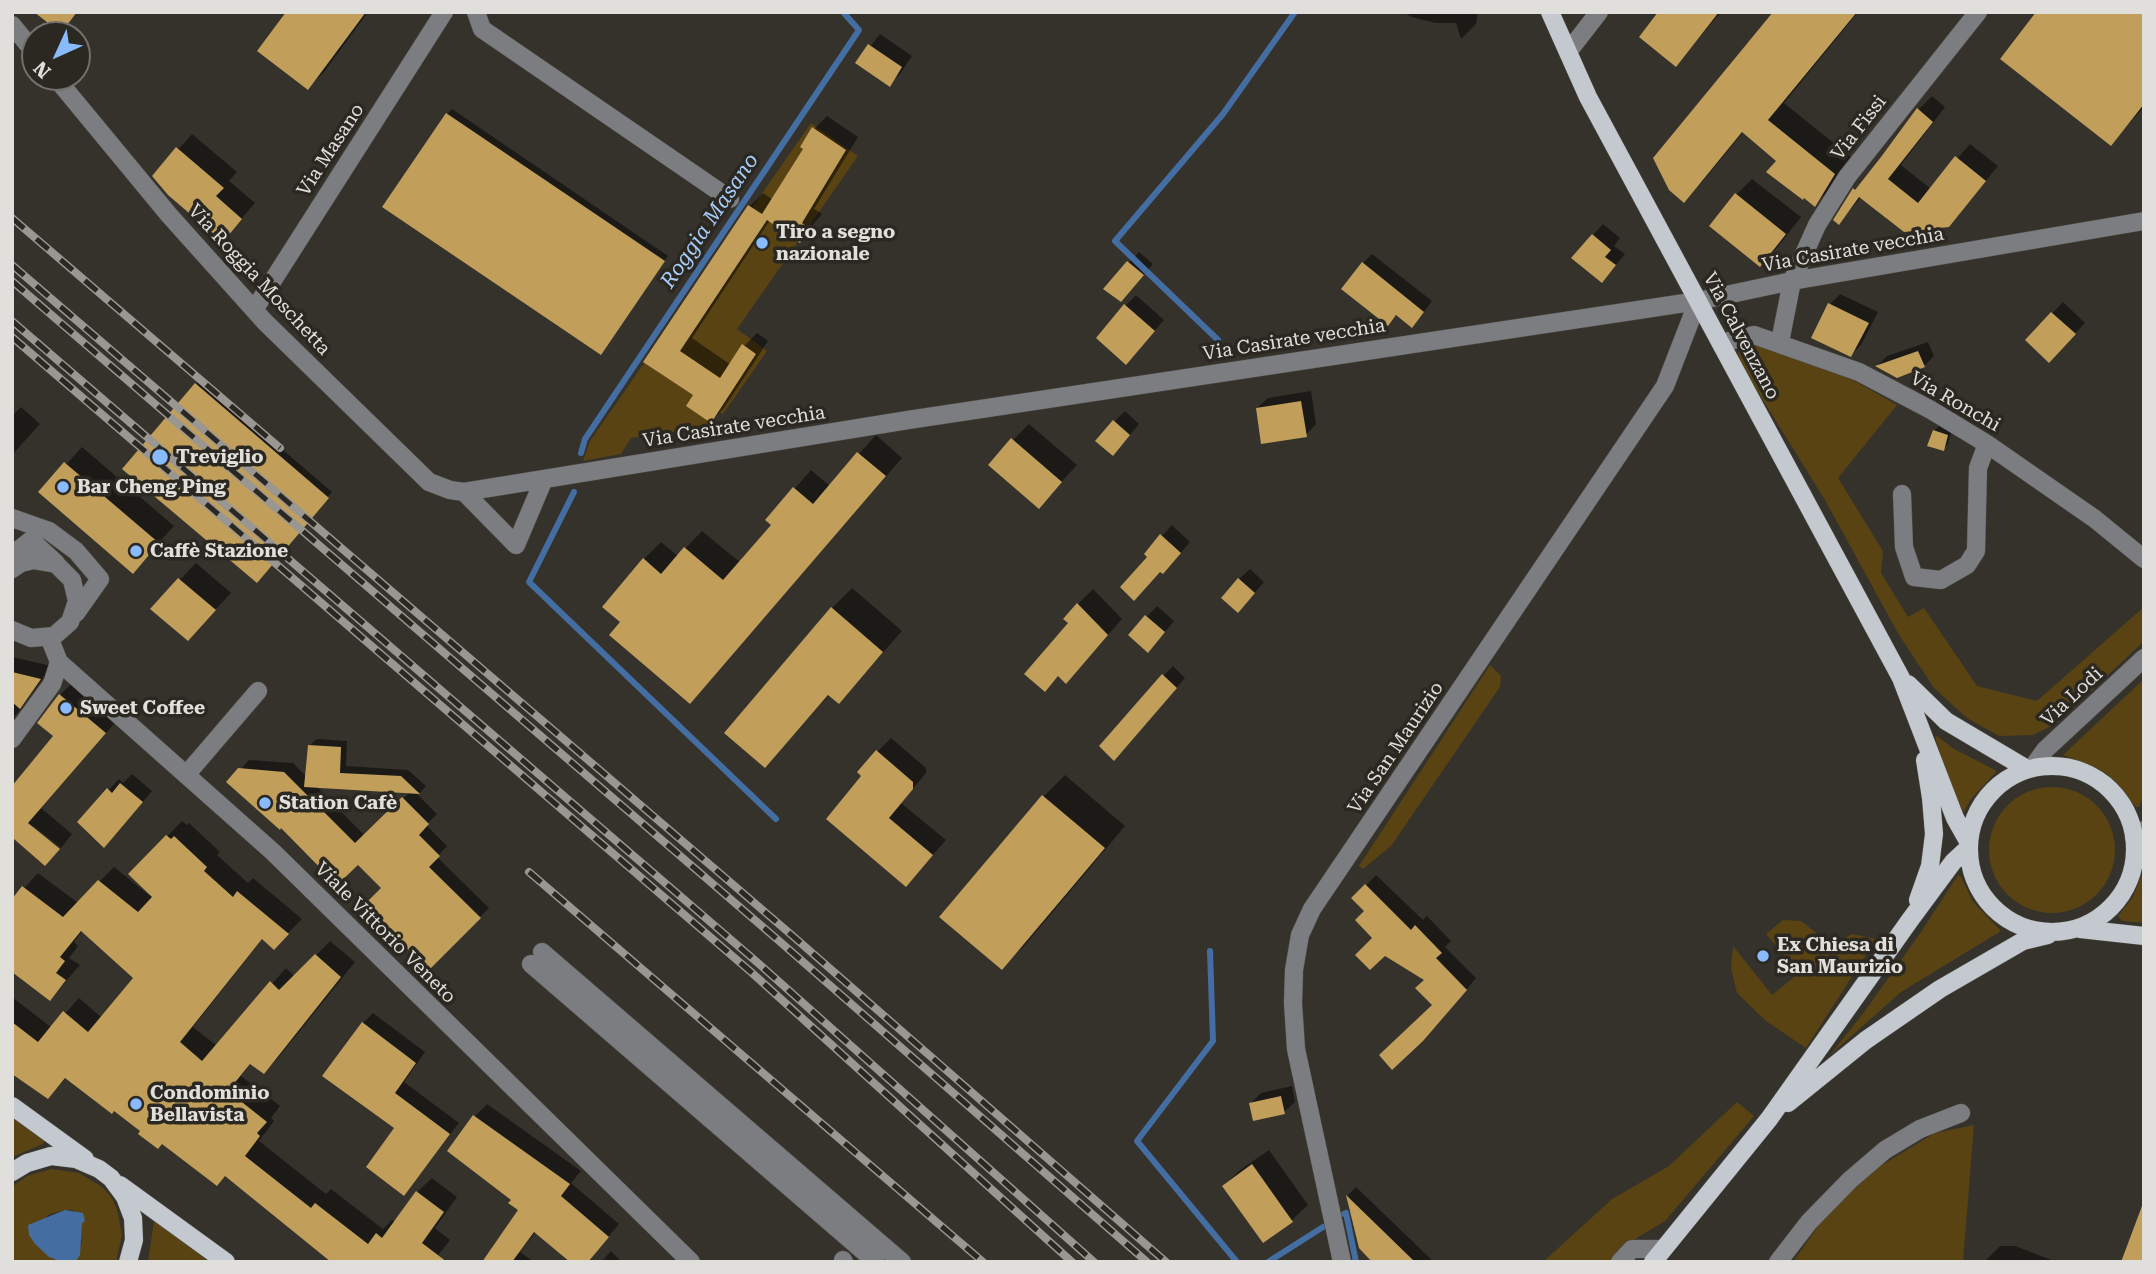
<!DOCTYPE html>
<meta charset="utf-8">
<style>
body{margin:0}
#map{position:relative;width:2156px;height:1274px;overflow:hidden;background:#35322c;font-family:"Roboto Serif",serif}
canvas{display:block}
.frame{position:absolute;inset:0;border:14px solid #e1dfdb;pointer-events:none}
.north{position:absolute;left:21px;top:21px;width:70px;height:70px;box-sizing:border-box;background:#2b2822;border:2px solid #74716c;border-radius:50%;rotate:225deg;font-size:19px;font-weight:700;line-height:28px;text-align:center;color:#e1dfdb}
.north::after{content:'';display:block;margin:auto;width:24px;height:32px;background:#88bafc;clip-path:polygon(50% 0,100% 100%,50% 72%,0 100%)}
</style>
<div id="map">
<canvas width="2156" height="1274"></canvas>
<div class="frame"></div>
<div class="north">N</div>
</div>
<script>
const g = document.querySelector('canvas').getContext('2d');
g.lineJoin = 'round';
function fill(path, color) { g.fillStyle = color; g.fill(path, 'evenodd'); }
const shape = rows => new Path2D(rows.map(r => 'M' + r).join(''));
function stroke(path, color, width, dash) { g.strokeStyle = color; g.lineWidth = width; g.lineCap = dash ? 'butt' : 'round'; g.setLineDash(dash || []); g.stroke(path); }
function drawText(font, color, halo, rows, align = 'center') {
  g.font = font + ' "Roboto Serif",serif'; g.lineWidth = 7; g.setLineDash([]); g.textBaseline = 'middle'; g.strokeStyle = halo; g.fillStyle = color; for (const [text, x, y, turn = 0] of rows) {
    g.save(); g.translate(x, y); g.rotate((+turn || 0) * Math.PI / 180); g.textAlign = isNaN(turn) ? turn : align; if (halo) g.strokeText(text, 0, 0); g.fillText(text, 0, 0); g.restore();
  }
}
const green = shape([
 [811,123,858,156,737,329,767,351,723,414,719,412,711,423,709,422,710,438,694,441,692,429,631,438,621,454,583,461,590,441],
 [1757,341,1853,380,1897,405,1838,478,1883,551,1881,573,1908,617,1924,608,1977,686,2037,701,2144,607,2144,641,2057,723,2033,735,1999,736,1967,718,1934,688,1899,635,1825,500,1740,363,1738,354,1743,345],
 [1490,665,1501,676,1500,687,1391,846,1363,869,1359,866],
 [2144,679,2144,794,2139,807,2136,807,2107,774,2095,767,2063,755],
 [1937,736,1954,749,1997,771,1971,799,1962,815,1958,814,1935,737],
 '1989 850a63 63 0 1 1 126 0a63 63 0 1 1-126 0Z',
 [2144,869,2144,923,2122,921,2118,916,2133,897],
 [1958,875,1961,877,1973,902,2001,931,1901,992,1830,1055,1862,1015,1919,935],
 [1783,920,1801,921,1832,945,1852,934,1876,939,1806,1048,1766,1021,1737,993,1731,968,1733,946,1772,995,1799,973,1766,934],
 [1737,1102,1754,1116,1665,1221,1627,1244,1609,1262,1543,1262,1612,1199,1669,1166],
 [12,1115,44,1139,43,1144,12,1157],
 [1974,1125,1963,1262,1793,1262,1819,1225,1869,1173,1935,1133],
 [52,1169,79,1173,102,1187,111,1197,117,1209,122,1235,116,1262,75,1262,82,1241,73,1210,66,1210,50,1214,43,1220,35,1244,55,1259,56,1262,12,1262,12,1187,27,1176],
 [154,1221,158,1222,209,1262,148,1262]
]);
const water = shape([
 [65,1210,83,1213,85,1221,82,1223,80,1255,75,1262,56,1262,55,1259,49,1257,35,1244,29,1235,28,1225]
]);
const shadow = shape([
 [288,12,368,12,324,72,308,88],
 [1404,12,1478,12,1476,24,1461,39,1456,23,1436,23,1411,17],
 [1662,12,1721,12,1676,65],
 [1775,12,1858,12,1784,103,1851,157,1832,187,1815,204,1778,160,1744,131,1701,183,1684,200],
 [2144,12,2144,107,2110,144],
 [880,34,912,56,900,74,890,84,858,62],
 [1932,96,1945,107,1901,165,1931,189,1970,144,1998,166,1949,225,1862,196,1839,223,1836,220,1855,190,1868,176,1918,110],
 [452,109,668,256,601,353,447,114],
 [827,116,858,137,814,209,822,214,799,241,770,220,692,338,731,365,744,346,757,333,768,341,724,408,711,421,695,395,646,362,750,206,763,193,773,200,806,149,814,129],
 [192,134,237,172,229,181,255,203,223,240,154,176],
 [1752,179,1801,217,1776,249,1760,265,1736,195],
 [1603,224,1620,238,1614,246,1625,254,1612,270,1593,235],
 [1139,252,1153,264,1131,290,1105,288],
 [1372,254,1432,301,1421,316,1397,314,1388,324,1363,263],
 [1840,294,1878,312,1861,345,1851,355,1830,304],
 [1136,295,1164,320,1136,352,1125,306],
 [2063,302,2085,323,2059,350,2027,340],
 [1928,342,1934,356,1924,366,1878,365,1887,356],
 [200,379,332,492,261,576,196,384],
 [1311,391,1316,424,1306,435,1257,408,1268,398],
 [21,407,40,424,12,455,12,416],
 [1125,411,1139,424,1123,443,1115,421],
 [1029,424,1077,465,1039,506,1013,440],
 [1939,426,1952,430,1948,444,1943,449,1934,431],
 [876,435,902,458,814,559,622,622,644,559,661,542,678,556,702,531,741,563,773,525,767,520,811,470,830,486],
 [82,447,174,526,133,571,41,492],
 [1172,525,1190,542,1173,562,1149,556,1162,536],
 [196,563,231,593,204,622,153,608],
 [1250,569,1264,582,1248,601,1239,579],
 [852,588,902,631,839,702,830,694,765,766,832,608],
 [1093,589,1122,619,1066,682,1059,675,1045,689,1078,604],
 [1157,606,1174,621,1158,640,1130,635],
 [12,657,52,666,12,720],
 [1173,666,1185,678,1124,749,1163,676],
 [74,681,119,718,41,808,72,834,61,848,33,826,12,835,55,736,40,723,60,695],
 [891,738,926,768,926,773,901,803,946,840,906,885,864,775,877,752],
 [317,739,347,741,346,766,408,770,426,786,420,793,415,792,437,814,426,825,447,846,437,857,489,908,429,967,383,888,358,862,240,770,249,760,293,763,307,777,310,745],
 [316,786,410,792,365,836],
 [132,774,152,791,115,835,79,822,119,779,123,783],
 [1065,775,1125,826,1024,946,1002,967,942,916,1044,796],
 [182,821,187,825,189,823,220,852,217,855,248,883,253,878,302,919,274,947,263,938,193,1027,217,1046,286,968,295,977,330,941,355,962,278,1058,264,1072,251,1063,241,1076,280,1106,271,1118,274,1121,259,1141,326,1194,331,1189,383,1229,392,1220,396,1222,417,1192,432,1178,457,1197,435,1228,450,1240,433,1262,334,1262,226,1175,142,1131,67,1077,48,1097,12,1072,12,997,52,1028,79,998,102,1018,135,978,83,930,74,942,78,946,69,958,80,965,50,999,12,954,12,896,16,897,38,873,78,903,114,867,149,895,151,893,131,874],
 [1376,875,1423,920,1427,916,1451,941,1445,947,1476,978,1434,1028,1434,1005,1427,979,1375,938,1366,911,1354,898],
 [373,1013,425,1052,404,1082,459,1123,404,1193,397,1128,363,1023],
 [1292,1086,1295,1102,1284,1112,1251,1103,1261,1093],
 [487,1104,581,1171,571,1183,619,1224,587,1262,536,1231,520,1252,534,1262,483,1262,521,1210,514,1200,449,1151,475,1116],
 [1269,1150,1308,1205,1292,1220,1224,1186,1240,1170],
 [1356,1187,1434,1262,1375,1262,1361,1247,1348,1195],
 [2144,1207,2144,1262,2123,1262],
 [2000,1246,2015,1246,2057,1262,1984,1262],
 [611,1251,622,1262,601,1262]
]);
const stream = shape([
 [1218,340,1115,241,1223,114,1295,12],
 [581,453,585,439,859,30,843,12],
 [574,492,529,582,776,819],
 [1210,951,1213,1041,1137,1141,1237,1262],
 [1344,1214,1346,1213,1356,1262],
 [1268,1262,1323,1227]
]);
const building = shape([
 [34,12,77,12,61,33],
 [286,12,366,12,308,90,257,51],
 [1658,12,1719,12,1676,67,1639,37],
 [1773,12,1857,12,1768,120,1835,174,1815,207,1804,198,1803,200,1766,172,1776,161,1742,132,1684,203,1669,190,1653,158],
 [2036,12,2144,12,2144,104,2111,146,2000,59],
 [868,44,902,67,890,87,855,63],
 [1917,108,1933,122,1888,179,1918,203,1955,156,1986,181,1949,227,1904,232,1859,197,1839,225,1833,220,1853,188,1855,190,1881,157],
 [446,113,665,261,601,355,382,207],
 [812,127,846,150,802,223,810,228,800,243,767,220,680,351,720,378,742,344,756,354,711,423,686,406,693,395,643,362,748,205,762,214,803,149,800,147],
 [176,147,224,188,216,196,242,219,223,242,168,195,152,176],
 [1735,193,1786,234,1760,267,1709,226],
 [1592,234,1611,250,1605,257,1616,265,1602,283,1571,258],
 [1127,261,1144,275,1121,302,1103,289],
 [1362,262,1424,312,1412,328,1396,315,1388,326,1341,289],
 [1828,303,1869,323,1851,357,1811,338],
 [1124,304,1155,331,1126,365,1096,338],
 [2051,312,2076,334,2049,363,2025,340],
 [1918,351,1925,367,1897,378,1875,366],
 [195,383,329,498,257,583,122,469],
 [1301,401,1307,437,1261,444,1256,408],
 [1113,420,1130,435,1113,456,1095,441],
 [1933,430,1948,435,1944,451,1927,446],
 [1011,438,1062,482,1039,509,988,465],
 [857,452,886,476,690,704,609,635,620,622,602,607,643,558,661,574,684,547,723,580,771,525,765,520,793,487,813,504],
 [64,462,159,543,133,574,38,492],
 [1160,534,1181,553,1163,574,1160,572,1134,601,1120,587,1147,557,1144,554],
 [178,578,216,610,188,641,150,609],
 [1238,578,1255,593,1238,613,1221,598],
 [1077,603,1108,635,1066,684,1058,676,1045,692,1024,674,1068,623,1063,619],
 [831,607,883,652,839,704,828,695,765,768,724,733],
 [1145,615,1165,632,1148,653,1128,635],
 [12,672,41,679,20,709,12,702],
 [1162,674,1177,688,1114,761,1099,746],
 [59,694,106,733,28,823,60,849,45,866,14,839,12,842,12,786,53,736,37,723],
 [308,745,341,747,340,773,401,776,420,794,304,787],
 [876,750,913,782,913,789,889,818,933,855,906,887,826,819,861,776,857,772],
 [238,768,284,772,355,843,402,797,429,824,419,835,440,856,429,867,481,918,429,970,363,906,381,888,358,865,337,885,281,828,280,830,226,782],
 [120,783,143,802,104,848,77,822,107,788,112,793],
 [1042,795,1105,848,1002,970,939,917],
 [166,835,171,839,174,836,207,867,204,871,233,897,237,891,289,934,274,950,262,939,180,1042,202,1061,270,981,279,990,315,954,341,977,264,1074,250,1064,228,1091,267,1122,257,1133,260,1136,245,1156,311,1208,315,1203,368,1244,376,1233,382,1238,416,1191,444,1212,422,1243,447,1262,331,1262,225,1176,217,1186,162,1144,158,1149,138,1134,140,1131,114,1111,112,1114,65,1078,48,1099,12,1074,12,1022,38,1042,63,1011,88,1032,133,978,81,931,60,957,65,961,56,973,66,980,50,1001,12,972,12,899,22,886,63,917,98,880,138,912,152,897,128,874],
 [1365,884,1411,930,1415,925,1442,953,1436,958,1467,990,1423,1041,1392,1070,1379,1055,1432,1005,1415,988,1424,980,1385,956,1370,970,1355,955,1372,938,1355,920,1364,911,1351,898],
 [362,1022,416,1063,395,1093,450,1134,404,1196,366,1167,394,1128,322,1076],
 [1281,1096,1285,1114,1253,1121,1249,1103],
 [473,1115,570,1184,561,1196,609,1237,588,1262,570,1262,534,1232,512,1262,482,1262,518,1210,508,1203,511,1200,447,1151],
 [1252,1164,1293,1222,1263,1243,1222,1186],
 [1346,1195,1380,1228,1415,1262,1372,1262,1359,1248],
 [2142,1206,2144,1262,2121,1262]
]);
const minor = shape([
 [476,12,482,29,730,199],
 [12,25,35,53],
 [1568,52,1599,12],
 [55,77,169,215,265,322,429,482,450,490,464,492,908,420,1698,301,1792,281,2144,221],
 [254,310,444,12],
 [1780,342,1792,281,1817,225,1847,177,1978,12],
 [1721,343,1754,335,1859,372,1931,410,1987,444,2095,519,2144,559],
 [464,492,516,545,544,479],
 [1902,494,1904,547,1914,577,1941,580,1967,565,1976,551,1978,468,1987,444],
 [12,518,49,531,76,551,100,579,76,613],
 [12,555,31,540,56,563],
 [12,569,21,563,33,560,56,564,72,580,77,601,70,622,54,636,31,638,12,630],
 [49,637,59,662,273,852,691,1262],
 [12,739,52,684,59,662],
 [2032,768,2045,750,2144,658],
 [186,775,258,691],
 [2134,838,2144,830],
 [542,952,902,1262],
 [531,964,876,1262],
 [843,1260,844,1262],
 [1342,1262,1296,1049,1293,1003,1294,970,1300,935,1312,909,1665,386,1698,301],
 [1620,1262,1632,1249,1663,1249],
 [1778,1262,1809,1222,1850,1180,1885,1150,1920,1129,1961,1113]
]);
const major = shape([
 [1550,12,1588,97,1901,678,1955,818,1968,841],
 [1908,684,1946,721,2027,769],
 '1969 849a83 83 0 1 1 166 0a83 83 0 1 1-166 0Z',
 [1918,900,1930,866,1934,834,1931,798,1925,760],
 [2080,929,2144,936],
 [1788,1103,1866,1040,1940,989,2023,941,2048,935],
 [12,1106,85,1159],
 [12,1172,27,1163,51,1156,76,1159,99,1169,111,1178,125,1197,133,1218,134,1240,128,1262],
 [120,1185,226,1262],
 [1653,1262,1769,1119,1910,920,1953,862,1968,848]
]);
const rail = shape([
 [12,218,280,448],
 [12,265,787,931,1166,1262],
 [12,281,778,940,1147,1262],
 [12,321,758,963,1094,1262],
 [12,337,751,972,1072,1262],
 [529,872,983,1262]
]);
const markers = [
 [762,243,7,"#88bafc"],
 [160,457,9,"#88bafc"],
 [63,487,7,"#88bafc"],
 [136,551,7,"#88bafc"],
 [66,708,7,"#88bafc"],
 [265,803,7,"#88bafc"],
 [1763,956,7,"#88bafc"],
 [136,1104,7,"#88bafc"]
];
const streetNames = [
 ["Via Fissi",1859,128,-52],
 ["Via Masano",331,150,-57],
 ["Via Casirate vecchia",1853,250,-10],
 ["Via Roggia Moschetta",259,280,47],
 ["Via Calvenzano",1741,336,62],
 ["Via Casirate vecchia",1294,340,-9],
 ["Via Ronchi",1955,402,30],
 ["Via Casirate vecchia",734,427,-9],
 ["Via Lodi",2072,697,-43],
 ["Via San Maurizio",1396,748,-56],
 ["Viale Vittorio Veneto",385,933,45]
];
const poiNames = [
 ["Tiro a segno",776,232],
 ["nazionale",776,254],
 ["Treviglio",176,457],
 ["Bar Cheng Ping",77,487],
 ["Caffè Stazione",150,551],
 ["Sweet Coffee",80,708],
 ["Station Cafè",279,803],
 ["Ex Chiesa di",1777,945],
 ["San Maurizio",1777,967],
 ["Condominio",150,1093],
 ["Bellavista",150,1115]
];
const waterNames = [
 ["Roggia Masano",710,221,-56]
];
fill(green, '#594312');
fill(water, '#446da2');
fill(shadow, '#0007');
stroke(stream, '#446da2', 6);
fill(building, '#c19f5b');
stroke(minor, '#514e48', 19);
stroke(major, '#514e48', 19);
stroke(minor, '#7b7d80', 18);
stroke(major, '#c4c9cf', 18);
stroke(rail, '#9a9792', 8);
stroke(rail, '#2b2822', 5, [16]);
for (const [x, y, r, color] of markers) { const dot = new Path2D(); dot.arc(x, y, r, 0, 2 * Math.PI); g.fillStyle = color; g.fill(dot); stroke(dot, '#2b2822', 2.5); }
drawText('19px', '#e1dfdb', '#2b2822', streetNames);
drawText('bold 19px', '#e1dfdb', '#2b2822', poiNames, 'left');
drawText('italic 21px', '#a9cdfb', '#2b2822', waterNames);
</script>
